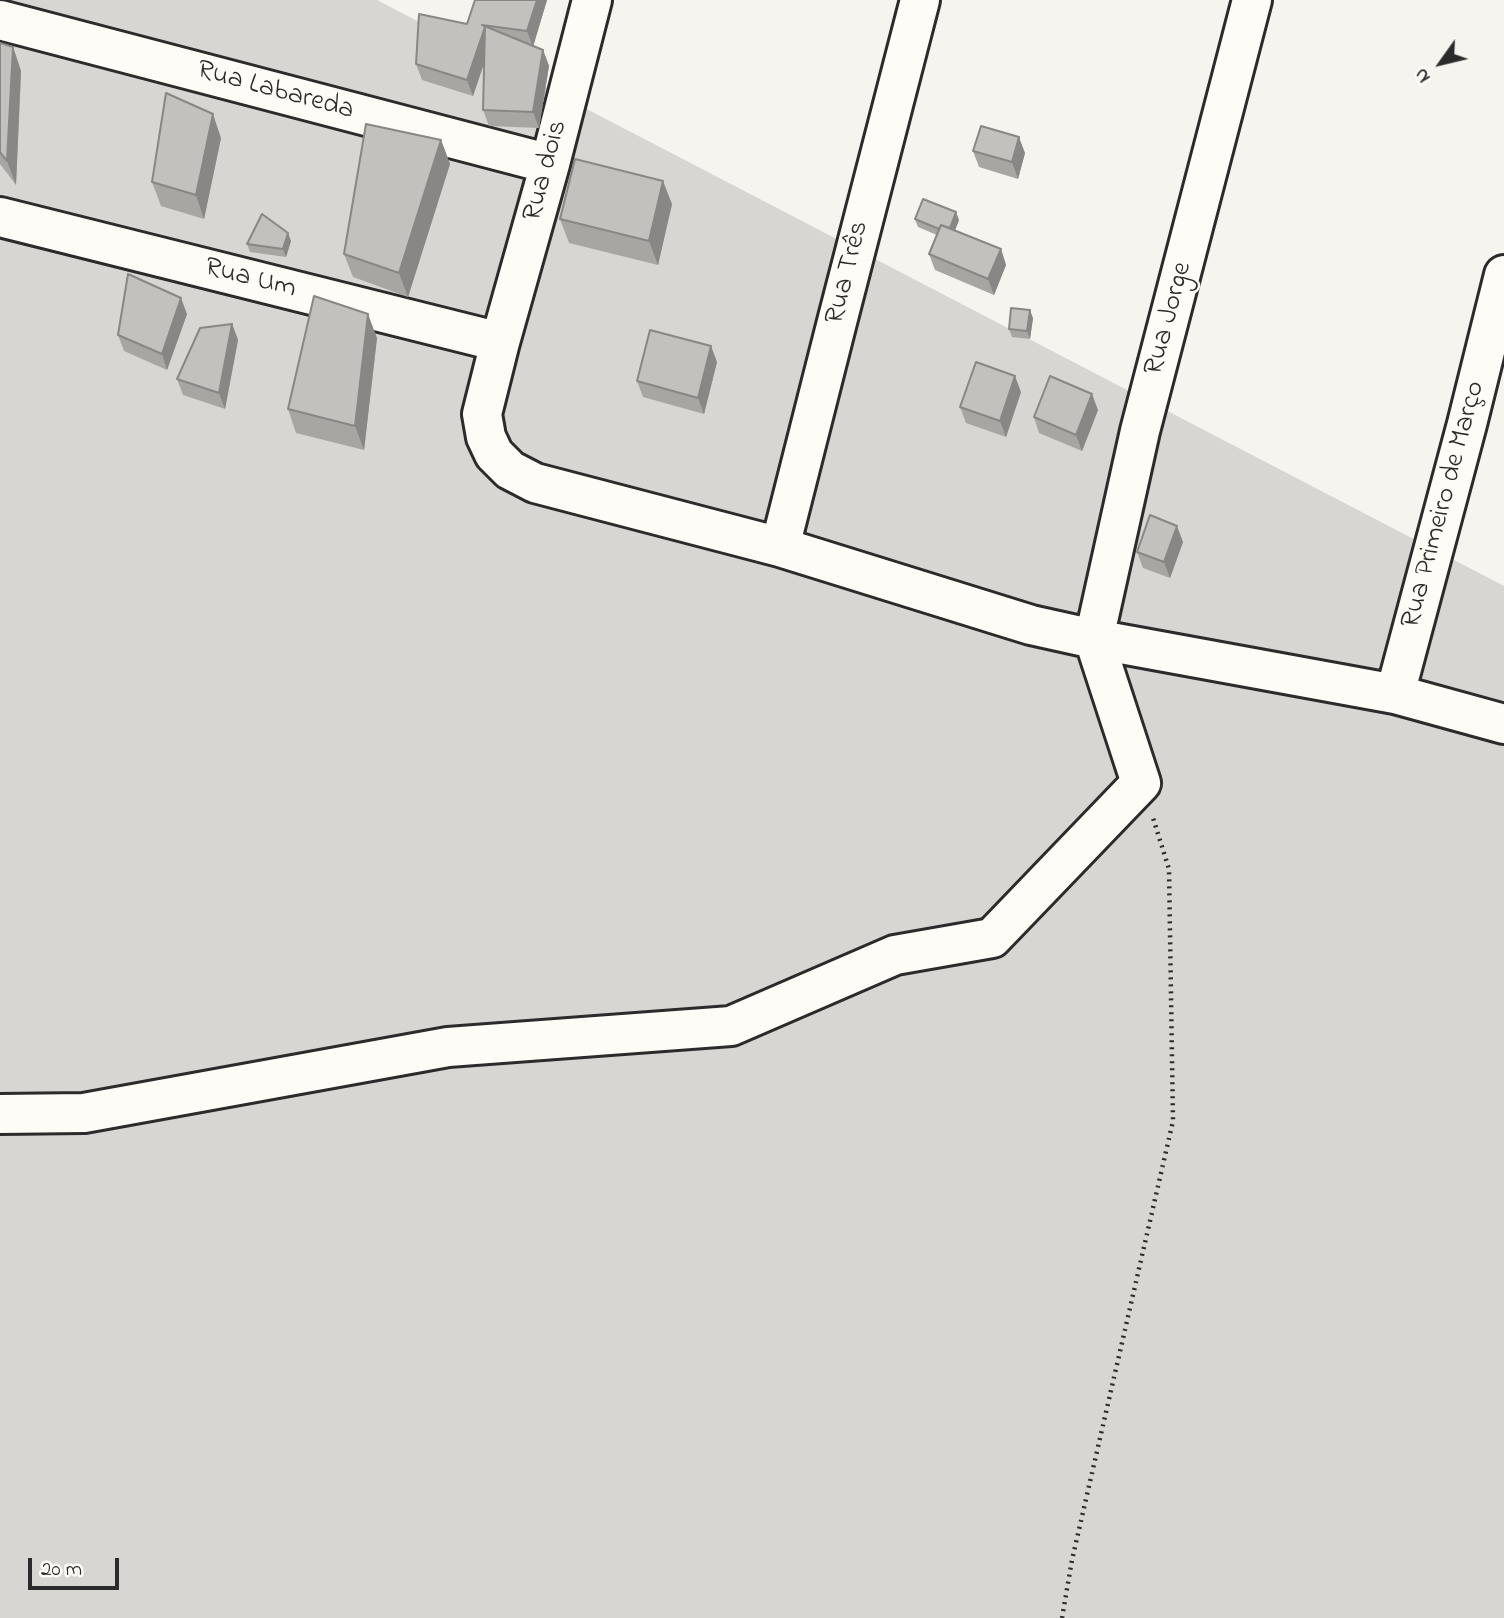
<!DOCTYPE html>
<meta charset="utf-8">
<style>
body{margin:0}
#map{position:relative;width:1504px;height:1618px;overflow:hidden;background:#f5f4ef;font-family:"Indie Flower",sans-serif}
canvas{display:block}
.north{position:absolute;left:1406px;top:28px;width:70px;height:70px;-webkit-text-stroke:5px #fdfcf7;paint-order:stroke;rotate:236deg;font-size:19px;font-weight:700;line-height:28px;text-align:center;color:#2b2b2b}
.north::after{content:'';display:block;margin:auto;width:24px;height:32px;background:#2b2b2b;clip-path:polygon(50% 0,100% 100%,50% 72%,0 100%)}
.scale{position:absolute;left:28px;top:1558px;width:91px;height:32px;box-sizing:border-box;border:4px solid #2b2b2b;border-top:0;padding-left:9px;font-size:21px;line-height:24px;white-space:nowrap;color:#2b2b2b;-webkit-text-stroke:5px #fdfcf7;paint-order:stroke}
</style>
<div id="map">
<canvas width="1504" height="1618"></canvas>
<div class="north">N</div>
<div class="scale">20 m</div>
</div>
<script>
const g = document.querySelector('canvas').getContext('2d');
g.lineJoin = 'round';
function fill(path, color) { g.fillStyle = color; g.fill(path, 'evenodd'); }
const shape = rows => new Path2D(rows.map(r => 'M' + r).join(''));
function stroke(path, color, width, dash) { g.strokeStyle = color; g.lineWidth = width; g.lineCap = dash ? 'butt' : 'round'; g.setLineDash(dash || []); g.stroke(path); }
function drawText(font, color, halo, rows, align = 'center') {
  g.font = font + ' "Indie Flower",sans-serif'; g.lineWidth = 5; g.setLineDash([]); g.textBaseline = 'middle'; g.strokeStyle = halo; g.fillStyle = color; for (const [text, x, y, turn = 0] of rows) {
    g.save(); g.translate(x, y); g.rotate((+turn || 0) * Math.PI / 180); g.textAlign = isNaN(turn) ? turn : align; if (halo) g.strokeText(text, 0, 0); g.fillText(text, 0, 0); g.restore();
  }
}
const green = shape([
 [0,0,377,0,1504,586,1504,1618,0,1618]
]);
const path = shape([
 [1062,1618,1072,1560,1173,1121,1169,869,1153,818]
]);
const minor = shape([
 [592,0,550,164,500,342,482,414,486,437,494,454,510,470,535,483,780,547,1031,625,1094,639,1395,694,1504,724],
 [0,20,550,164],
 [0,217,500,342],
 [780,547,837,322,920,0],
 [1395,694,1467,424,1504,275],
 [0,1114,84,1113,448,1047,731,1026,895,955,992,938,1141,783,1094,639,1140,431,1252,0]
]);
const wall = shape([
 [547,0,533,46,543,50,549,66,539,128,489,126,483,110,484,62,473,96,422,80,416,64,467,24],
 [0,43,13,47,21,71,16,185,0,164],
 [221,138,204,219,161,206,152,182],
 [441,140,450,164,408,297,353,277,344,254],
 [973,151,1025,153,1018,179,979,167],
 [672,204,658,265,569,243,560,219],
 [915,219,959,220,955,230,1001,249,1006,265,994,295,935,270,929,254,937,235,918,227],
 [291,241,286,257,250,252,247,244],
 [187,314,167,370,124,351,118,335],
 [1033,318,1030,339,1012,337,1009,329],
 [232,324,238,340,225,409,183,395,177,379],
 [377,338,364,450,296,433,288,409],
 [717,362,704,414,643,397,637,381],
 [1021,392,1006,437,966,423,960,407],
 [1098,410,1082,451,1039,433,1034,417],
 [1183,542,1170,578,1143,568,1137,552]
]);
const shadedWall = shape([
 [537,0,547,0,533,47,527,31],
 [485,27,491,43,473,96,467,80],
 [13,47,21,71,16,185,7,161],
 [543,50,549,66,539,128,533,112],
 [213,114,221,138,204,219,196,195],
 [1019,137,1025,153,1018,179,1012,162],
 [441,140,450,164,408,297,399,273],
 [663,181,672,204,658,265,649,241],
 [956,212,959,220,951,241,948,232],
 [288,233,291,241,286,257,283,249],
 [1001,249,1006,265,994,295,988,279],
 [181,298,187,314,167,370,162,354],
 [1030,310,1033,318,1030,339,1027,331],
 [368,314,377,338,364,450,355,426],
 [232,324,238,340,225,409,219,393],
 [711,346,717,362,704,414,698,398],
 [1015,376,1021,392,1006,437,1000,421],
 [1092,394,1098,410,1082,451,1076,435],
 [1177,526,1183,542,1170,578,1164,562]
]);
const building = shape([
 [475,0,537,0,527,31,482,25,543,50,533,112,483,110,485,27,467,80,416,64,419,14,467,24,475,0],
 [0,43,13,47,7,161,0,152,0,43],
 [166,93,213,114,196,195,152,182,166,93],
 [366,124,441,140,399,273,344,254,366,124],
 [981,126,1019,137,1012,162,973,151,981,126],
 [575,159,663,181,649,241,560,219,575,159],
 [923,199,956,212,950,228,941,225,939,229,915,219,923,199],
 [262,214,288,233,283,249,247,244,262,214],
 [941,225,1001,249,988,279,929,254,941,225],
 [128,274,181,298,162,354,118,335,128,274],
 [314,296,368,314,355,426,288,409,314,296],
 [1011,308,1030,310,1027,331,1009,329,1011,308],
 [232,324,219,393,177,379,200,328,232,324],
 [650,330,711,346,698,398,637,381,650,330],
 [976,362,1015,376,1000,421,960,407,976,362],
 [1050,376,1092,394,1076,435,1034,417,1050,376],
 [1150,515,1177,526,1164,562,1137,552,1150,515]
]);
const streetNames = [
 ["Rua Labareda",275,92,15],
 ["Rua dois",547,171,-75],
 ["Rua Três",849,273,-76],
 ["Rua Um",250,280,14],
 ["Rua Jorge",1170,319,-75],
 ["Rua Primeiro de Março",1445,505,-75]
];
fill(green, '#d7d6d2');
stroke(minor, '#2b2b2b', 44);
stroke(path, '#2b2b2b', 4.5, [2, 5]);
stroke(minor, '#fdfcf7', 38);
fill(wall, '#a7a6a3');
fill(shadedWall, '#888785');
fill(building, '#c2c1be');
stroke(building, '#888785', 2);
drawText('28px', '#2b2b2b', '#fdfcf7', streetNames);
</script>
